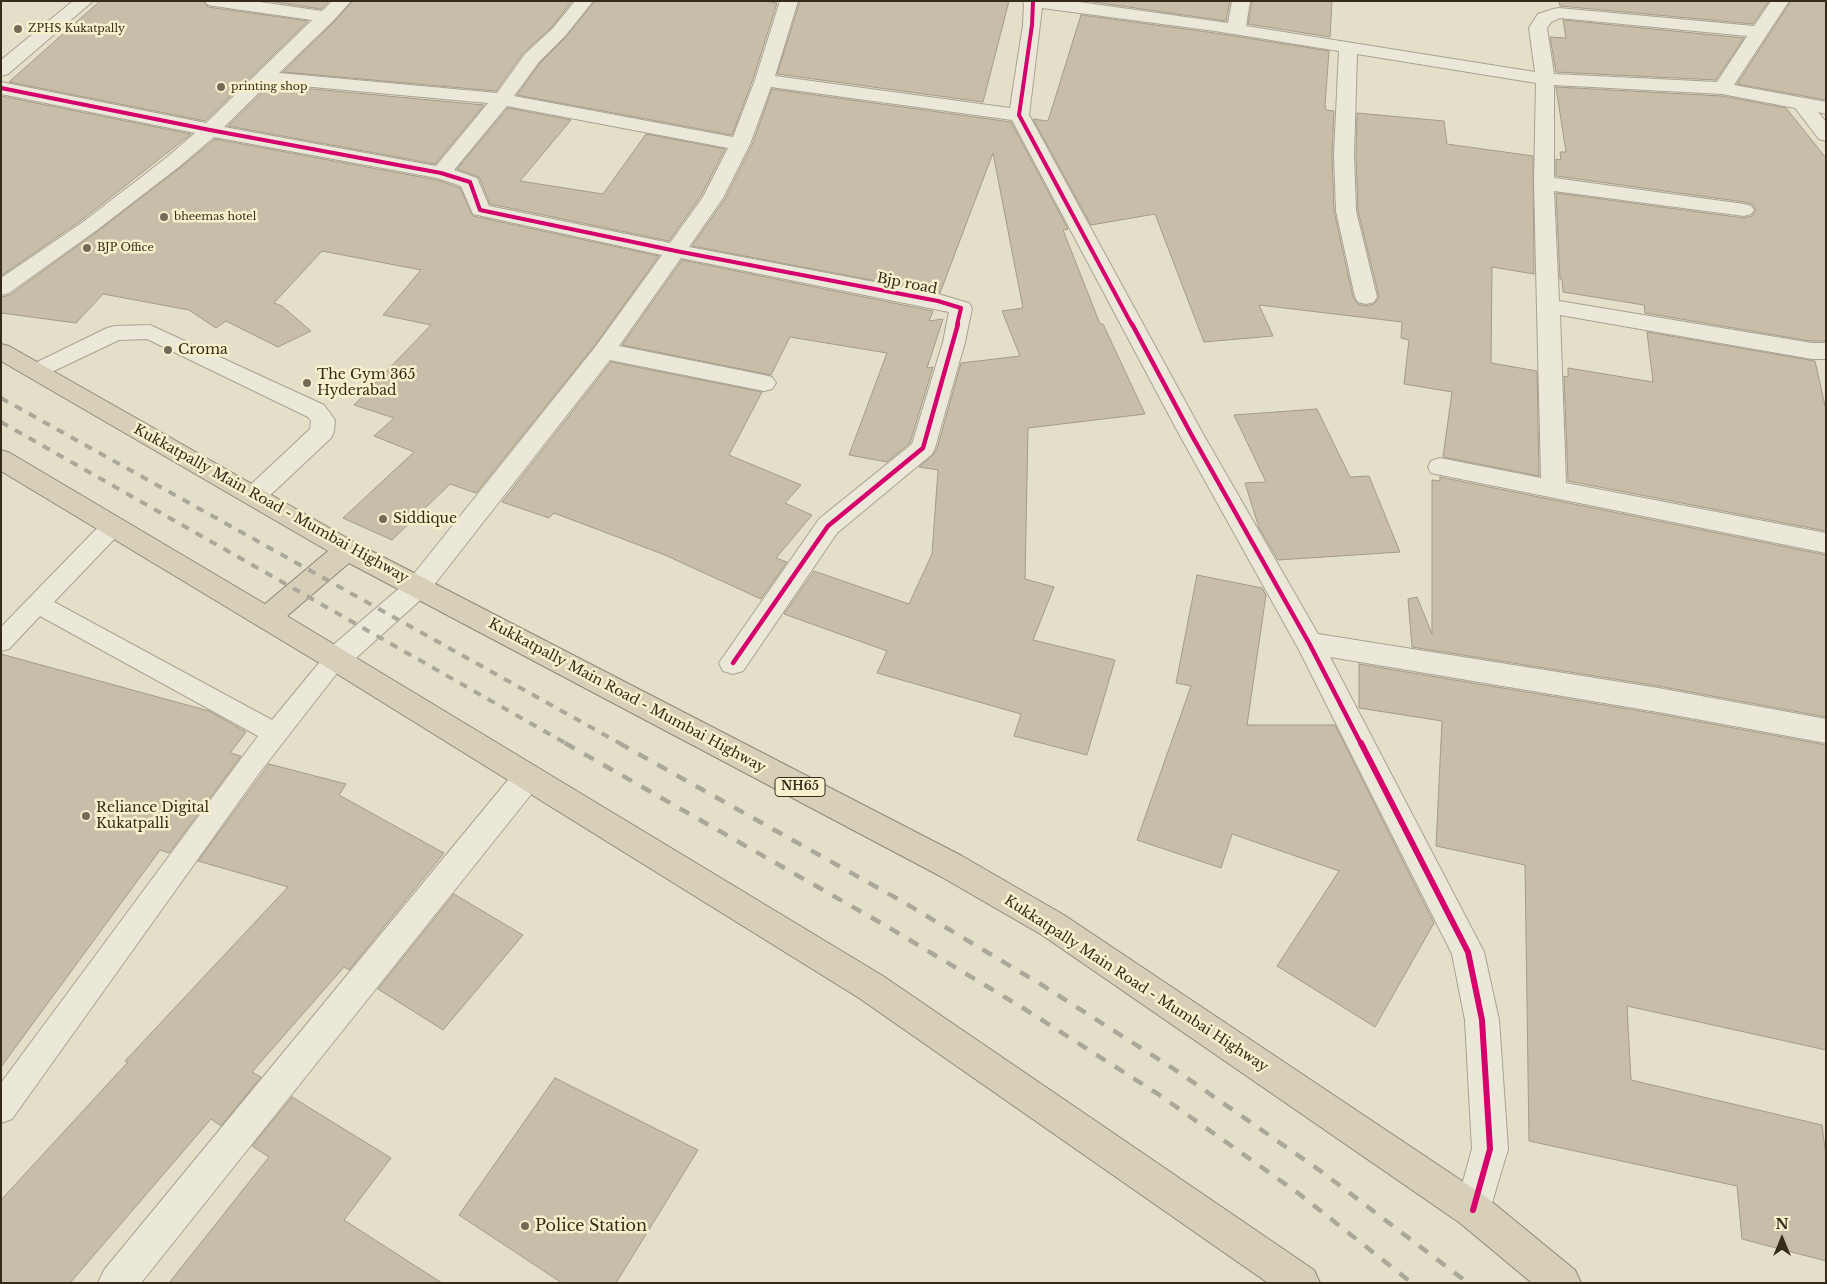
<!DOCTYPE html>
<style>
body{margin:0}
#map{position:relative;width:1827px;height:1284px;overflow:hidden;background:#e4dfc8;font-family:"Libre Baskerville",serif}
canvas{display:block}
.frame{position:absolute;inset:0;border:2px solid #362b1a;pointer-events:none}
.north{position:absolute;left:1757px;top:1214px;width:50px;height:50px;-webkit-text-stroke:4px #f7f0cc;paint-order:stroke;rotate:0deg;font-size:14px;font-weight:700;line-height:20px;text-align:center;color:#362b1a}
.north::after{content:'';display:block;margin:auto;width:18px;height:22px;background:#362b1a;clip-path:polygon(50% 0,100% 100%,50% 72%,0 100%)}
</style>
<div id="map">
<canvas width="1827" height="1284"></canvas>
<div class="frame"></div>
<div class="north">N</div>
</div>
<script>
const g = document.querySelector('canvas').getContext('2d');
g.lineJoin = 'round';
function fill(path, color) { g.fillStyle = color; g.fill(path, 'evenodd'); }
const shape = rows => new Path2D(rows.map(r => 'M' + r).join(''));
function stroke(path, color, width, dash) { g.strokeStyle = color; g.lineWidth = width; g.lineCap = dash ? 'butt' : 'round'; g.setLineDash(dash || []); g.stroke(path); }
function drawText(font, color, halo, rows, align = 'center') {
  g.font = font + ' "Libre Baskerville",serif'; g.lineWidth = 5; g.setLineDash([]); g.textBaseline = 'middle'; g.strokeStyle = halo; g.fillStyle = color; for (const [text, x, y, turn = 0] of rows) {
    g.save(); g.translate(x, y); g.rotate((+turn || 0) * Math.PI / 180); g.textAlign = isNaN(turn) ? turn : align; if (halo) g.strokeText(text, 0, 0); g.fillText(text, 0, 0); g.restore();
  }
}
const building = shape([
 [100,1,203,1,208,7,308,21,205,121,9,82,100,1],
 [268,1,329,1,321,9,268,1],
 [353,1,572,1,552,27,523,53,496,91,283,72,334,22,353,1],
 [595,1,764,1,777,3,753,79,732,135,517,95,540,63,566,37,595,1],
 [800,1,1009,1,983,102,777,74,800,1],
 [1087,1,1230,1,1226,21,1087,1],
 [1252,1,1332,1,1330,37,1248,24,1252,1],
 [1559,1,1769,1,1753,24,1560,6,1559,1],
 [1791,1,1826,1,1826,100,1737,84,1791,1],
 [1081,15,1215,33,1329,51,1325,105,1326,110,1334,111,1332,155,1334,211,1353,297,1358,304,1366,306,1374,304,1379,297,1358,211,1356,155,1357,113,1444,121,1447,144,1533,156,1534,274,1492,267,1491,363,1537,371,1539,476,1443,457,1452,392,1404,384,1409,340,1401,338,1402,322,1259,305,1273,336,1204,342,1155,214,1091,225,1033,119,1048,121,1081,15],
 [1563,20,1744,38,1716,80,1556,72,1550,37,1566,38,1563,20],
 [270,85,484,105,435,164,228,126,270,85],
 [1556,87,1722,96,1786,108,1826,158,1826,341,1810,341,1645,313,1644,305,1563,292,1562,279,1560,279,1556,193,1744,218,1752,216,1756,210,1752,204,1744,202,1556,176,1556,159,1561,160,1560,152,1566,152,1556,87],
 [772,89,1011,122,1068,229,1063,230,1100,324,1103,324,1145,414,1028,428,1025,579,1054,587,1033,640,1115,660,1087,755,1014,736,1021,714,877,673,887,651,784,614,814,571,909,604,932,554,938,470,919,467,933,455,937,449,961,363,1020,356,1002,311,1023,308,993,153,940,293,692,246,725,199,752,145,772,89],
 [1,96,191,134,82,220,1,276,1,96],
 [508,108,571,120,520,181,603,194,646,134,725,149,701,196,669,241,490,204,479,177,457,169,508,108],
 [215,139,437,180,460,188,473,216,659,256,595,345,476,493,450,484,392,540,343,518,414,452,374,436,394,418,354,405,431,325,383,315,421,270,322,251,274,303,282,306,311,331,278,347,226,321,216,328,189,310,103,294,76,323,1,313,1,297,10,295,98,231,181,167,215,139],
 [682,260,933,311,929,321,943,319,927,368,933,367,910,443,887,462,849,455,887,353,790,337,771,375,622,345,682,260],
 [1647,332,1815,361,1826,410,1826,531,1568,481,1564,376,1568,377,1568,368,1653,382,1647,332],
 [611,362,762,392,729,455,801,485,785,503,812,515,776,558,787,562,761,599,665,555,554,513,549,518,502,502,611,362],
 [1317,409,1350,477,1369,476,1400,552,1278,560,1259,528,1245,483,1266,482,1234,415,1317,409],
 [1440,477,1826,555,1826,717,1658,686,1412,647,1408,599,1417,597,1432,634,1432,480,1440,481,1440,477],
 [1197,575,1262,588,1266,595,1247,725,1335,725,1434,923,1375,1027,1277,966,1339,871,1232,834,1221,868,1137,840,1191,686,1176,683,1197,575],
 [1,654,209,711,246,732,230,753,241,756,169,853,160,850,1,1067,1,654],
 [1359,664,1658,714,1826,745,1826,1050,1627,1006,1631,1080,1822,1125,1826,1156,1826,1261,1742,1239,1737,1186,1529,1141,1525,865,1436,846,1442,721,1359,708,1359,664],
 [269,764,346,784,339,795,444,853,349,970,344,967,252,1072,261,1077,221,1126,211,1119,70,1283,1,1283,1,1200,128,1062,125,1061,288,887,198,861,269,764],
 [454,894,523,935,443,1030,378,989,454,894],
 [555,1078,698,1150,616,1283,562,1283,459,1215,555,1078],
 [292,1097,391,1158,344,1220,442,1283,169,1283,269,1157,252,1146,292,1097]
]);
const lane = shape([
 [113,518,121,520,124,526,121,532,54,602,272,720,328,652,336,649,344,652,348,659,260,772,12,1119,1,1123,1,1083,258,736,40,616,9,649,1,651,1,627,105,520,113,518]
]);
const street = shape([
 [73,1,93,1,8,74,1,76,1,60,73,1],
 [205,1,253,1,322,11,332,1,351,1,333,21,279,73,497,93,525,54,553,28,575,1,593,1,565,36,539,62,514,96,733,137,755,80,780,1,798,1,775,76,1010,108,1023,25,1024,4,1022,1,1072,1,1228,23,1232,1,1250,1,1246,26,1535,72,1529,28,1538,14,1553,9,1559,8,1754,26,1771,1,1789,1,1734,85,1826,102,1826,114,1818,112,1826,122,1826,141,1819,139,1795,108,1722,94,1554,85,1554,178,1744,204,1751,206,1754,210,1751,214,1744,216,1554,191,1559,301,1812,343,1826,343,1826,359,1812,359,1560,315,1566,483,1826,533,1826,553,1431,473,1428,467,1431,461,1440,458,1541,478,1534,183,1536,83,1357,54,1354,155,1356,211,1377,297,1374,302,1366,304,1358,302,1355,297,1336,211,1334,155,1339,51,1215,31,1042,8,1029,115,1203,434,1318,634,1658,688,1826,719,1826,743,1658,712,1330,657,1484,952,1499,1020,1508,1149,1486,1223,1473,1228,1460,1223,1455,1210,1472,1149,1465,1020,1452,954,1298,648,1179,434,1012,120,771,87,750,144,723,198,689,247,938,294,969,303,972,308,965,342,935,448,932,454,837,533,743,671,733,674,723,671,719,663,819,519,912,444,943,342,949,312,681,258,619,346,764,375,772,377,776,383,772,389,764,391,610,360,427,594,346,667,336,670,326,667,322,659,326,651,409,580,596,346,662,255,473,214,461,186,437,178,214,137,180,166,97,230,9,293,1,295,1,278,83,222,166,158,195,133,1,94,1,82,206,123,312,20,214,6,208,5,205,1],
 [1560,18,1747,36,1717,82,1554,74,1547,28,1551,22,1560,18],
 [269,83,488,103,436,166,224,127,269,83],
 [507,106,728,148,703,197,670,243,489,206,477,178,454,170,507,106],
 [150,325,324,405,335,420,334,432,331,438,263,502,254,505,245,502,241,496,245,490,310,429,311,421,308,417,147,339,119,340,37,379,29,376,25,371,29,366,107,328,115,326,150,325],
 [527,765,537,769,542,778,537,787,141,1283,98,1283,104,1270,517,769,527,765]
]);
const highway = shape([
 [1,344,9,346,356,543,962,856,1064,915,1486,1197,1575,1270,1581,1283,1532,1283,1460,1223,1042,935,940,876,349,563,287,616,883,976,1314,1270,1320,1283,1268,1283,859,998,326,667,1,471,1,450,10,453,265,604,328,551,1,361,1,344]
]);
const railFar1 = shape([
 [1,398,621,744],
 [1,422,567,744]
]);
const rail = shape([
 [565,743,888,927,1023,1008,1158,1094,1298,1193,1412,1283],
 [619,743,905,903,1042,985,1177,1071,1322,1172,1468,1283]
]);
const cyclewayFar2 = shape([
 [1033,1,1032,25,1019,115,1132,325],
 [1,88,210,130,441,173,470,182,480,210,676,251,938,301,961,308,957,325]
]);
const cyclewayFar1 = shape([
 [1132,324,1191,434,1309,643,1361,744],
 [733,663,828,526,923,448,958,324]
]);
const cycleway = shape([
 [1361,743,1468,952,1482,1020,1490,1149,1473,1210]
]);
const markers = [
 [18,29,5,"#736a57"],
 [221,87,5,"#736a57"],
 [164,217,5,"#736a57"],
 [87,248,5,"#736a57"],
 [168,350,5,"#736a57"],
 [307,383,5,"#736a57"],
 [383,519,5,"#736a57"],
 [86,816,5,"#736a57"],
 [525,1226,5,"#736a57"]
];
const farPoinames = [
 ["ZPHS Kukatpally",28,29],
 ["printing shop",231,87],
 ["bheemas hotel",174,217],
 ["BJP Office",97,248]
];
const shields = [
 [800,787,50]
];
const shieldNames = [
 ["NH65",800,787]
];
const streetNames = [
 ["Bjp road",907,284,11],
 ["Kukkatpally Main Road - Mumbai Highway",271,504,29],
 ["Kukkatpally Main Road - Mumbai Highway",627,696,28],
 ["Kukkatpally Main Road - Mumbai Highway",1136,984,33]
];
const poiNames = [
 ["Croma",178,350],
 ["The Gym 365",317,375],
 ["Hyderabad",317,391],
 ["Siddique",393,519],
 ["Reliance Digital",96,808],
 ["Kukatpalli",96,824]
];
const nearPoinames = [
 ["Police Station",535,1226]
];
fill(building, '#c7bda9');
stroke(building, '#a39a88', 1);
stroke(lane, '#a8a292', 2);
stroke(street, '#a8a292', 2);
stroke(highway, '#8e8879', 2);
fill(lane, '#ebe8da');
fill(street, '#ebe8da');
fill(highway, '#d7cfb8');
stroke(railFar1, '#aaa79b', 4, [8, 8]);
stroke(rail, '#aaa79b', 4.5, [11, 11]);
stroke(cyclewayFar2, '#d6006c', 4);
stroke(cyclewayFar1, '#d6006c', 4.5);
stroke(cycleway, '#d6006c', 6);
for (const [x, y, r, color] of markers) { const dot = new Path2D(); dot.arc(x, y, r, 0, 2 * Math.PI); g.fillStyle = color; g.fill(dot); stroke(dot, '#f7f0cc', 2); }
drawText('11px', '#362b1a', '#f7f0cc', farPoinames, 'left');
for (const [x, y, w] of shields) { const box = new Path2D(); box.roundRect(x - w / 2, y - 9.5, w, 19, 4); g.fillStyle = '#f7f0cc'; g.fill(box); stroke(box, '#362b1a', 1); }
drawText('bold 12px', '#362b1a', null, shieldNames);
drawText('14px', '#362b1a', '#f7f0cc', streetNames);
drawText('14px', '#362b1a', '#f7f0cc', poiNames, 'left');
drawText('16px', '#362b1a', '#f7f0cc', nearPoinames, 'left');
</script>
